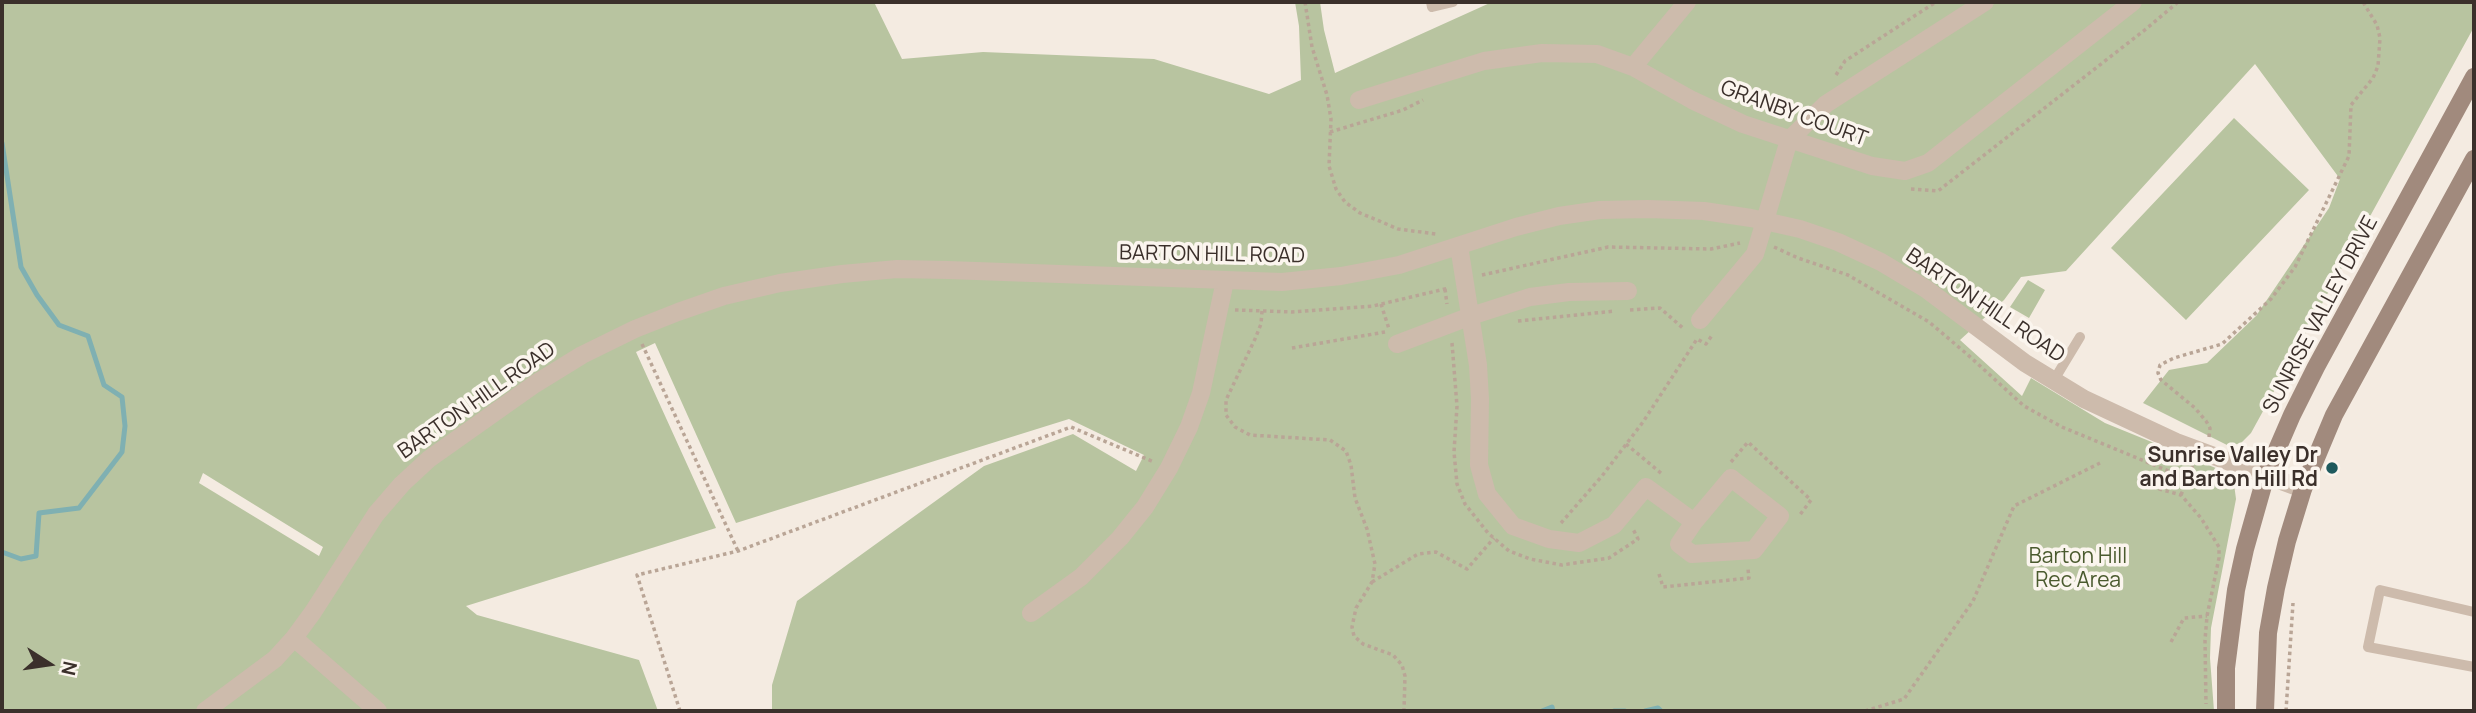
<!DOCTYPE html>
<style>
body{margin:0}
#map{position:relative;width:2476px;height:713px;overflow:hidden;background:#f4ebe1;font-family:Manrope,sans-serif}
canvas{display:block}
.frame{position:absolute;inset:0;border:4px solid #3b302b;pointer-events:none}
.north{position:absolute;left:14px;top:629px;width:70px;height:70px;-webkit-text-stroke:5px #fbf5ee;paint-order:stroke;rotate:102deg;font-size:19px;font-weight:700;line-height:28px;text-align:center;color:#3b302b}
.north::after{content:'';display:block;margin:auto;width:24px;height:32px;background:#3b302b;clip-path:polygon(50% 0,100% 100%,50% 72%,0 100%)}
</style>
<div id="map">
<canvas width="2476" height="713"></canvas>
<div class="frame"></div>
<div class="north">N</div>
</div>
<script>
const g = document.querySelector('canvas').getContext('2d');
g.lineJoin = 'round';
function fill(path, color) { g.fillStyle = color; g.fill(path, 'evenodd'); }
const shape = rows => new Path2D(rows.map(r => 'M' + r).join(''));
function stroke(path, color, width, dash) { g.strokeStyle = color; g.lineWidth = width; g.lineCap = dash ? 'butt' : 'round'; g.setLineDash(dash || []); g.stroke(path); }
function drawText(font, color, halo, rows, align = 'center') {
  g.font = font + ' Manrope,sans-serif'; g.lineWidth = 7; g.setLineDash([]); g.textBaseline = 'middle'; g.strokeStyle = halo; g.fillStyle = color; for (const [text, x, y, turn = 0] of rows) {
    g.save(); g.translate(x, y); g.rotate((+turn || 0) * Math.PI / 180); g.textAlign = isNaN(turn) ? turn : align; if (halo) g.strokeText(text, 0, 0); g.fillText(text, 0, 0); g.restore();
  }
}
const green = shape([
 [2,2,874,2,902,59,983,52,1154,59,1269,94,1301,80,1299,26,1295,2,1320,2,1324,30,1335,73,1492,2,2474,2,2474,27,2251,433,2241,443,2229,446,2143,403,2169,370,2207,363,2256,316,2329,208,2340,179,2255,64,2066,271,2021,277,2004,300,1960,340,2022,396,2031,378,2105,423,2228,473,2234,484,2236,499,2211,628,2210,658,2214,711,772,711,772,685,797,601,984,466,1073,434,1136,471,1144,455,1069,419,736,523,655,343,636,352,716,528,466,606,477,615,639,660,658,711,2,711],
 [203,473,323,547,319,556,199,483],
 [2234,118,2309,190,2186,320,2111,248],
 [2028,280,2045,290,2029,318,2010,307]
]);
const stream = shape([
 [2,143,21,267,37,295,59,325,88,336,104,385,122,397,125,426,122,452,79,508,39,513,36,556,21,559,2,552],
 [1542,711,1552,707,1553,711],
 [1614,711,1625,711],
 [1645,711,1658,708,1661,711]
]);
const path = shape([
 [1305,2,1312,47,1327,95,1331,119,1329,166,1336,189,1345,202,1360,213,1377,220,1398,229,1436,234],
 [1836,75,1845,61,1936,2],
 [1330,132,1403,110,1423,100],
 [1911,189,1938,191,2146,29,2178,2],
 [1774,247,1798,258,1848,275,1929,322,1968,355,2024,406,2062,427,2188,479],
 [1482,275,1608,247,1711,249,1740,243],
 [1445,289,1447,304],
 [1381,304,1389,329],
 [1235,310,1292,312,1373,306,1449,288],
 [1630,310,1660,308,1684,329],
 [1262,311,1261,324,1255,339,1226,400,1226,415,1235,427,1250,435,1330,440,1346,451,1351,465,1355,498,1367,529,1375,564,1372,582,1356,608,1352,627,1354,636,1363,644,1393,655,1402,665,1405,676,1404,711],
 [1518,321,1615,311],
 [1452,343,1457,406,1454,452,1457,484,1465,504,1488,533,1509,551,1530,559,1562,565,1609,558,1638,539,1633,529],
 [642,344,738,551],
 [1292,348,1385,332],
 [2209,437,2210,428,2206,421,2195,408,2161,380,2158,373,2160,365,2174,358,2222,344,2271,299,2295,267,2349,156,2351,105,2373,78,2378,66,2380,38,2377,25,2363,2],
 [1626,444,1662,474],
 [1731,462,1748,442,1811,500,1799,516],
 [2152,487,2181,495,2201,518,2219,547,2219,558,2207,616,2205,640,2206,704],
 [2181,495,2193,465],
 [1561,523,1602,476,1643,422,1697,339,1706,344,1713,334],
 [1659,574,1663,587,1749,578,1748,569],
 [1372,582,1418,554,1436,552,1467,569,1494,538],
 [2171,642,2184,618,2207,616],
 [680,711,637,575,738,551,1071,427,1154,462],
 [1865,711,1904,699,1973,601,2014,506,2100,463],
 [2286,711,2293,603]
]);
const service = shape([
 [1431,2,1432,7,1453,2],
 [2054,380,2080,337],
 [2474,612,2380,590,2368,647,2474,667]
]);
const minor = shape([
 [1633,67,1687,2],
 [1359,100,1484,61,1542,53,1597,54,1633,67,1692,100,1743,124,1872,166,1905,171,1928,163,2133,2],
 [1459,246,1478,365,1480,399,1479,465,1487,494,1513,526,1549,539,1579,543,1614,525,1646,487,1694,522],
 [1700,320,1755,254,1789,140,1826,104,1985,2],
 [1397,344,1471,316,1530,297,1569,292,1628,291],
 [1731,478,1780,516,1754,550,1692,554,1679,544,1694,522,1731,478],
 [1031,613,1081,577,1120,538,1145,507,1169,468,1189,427,1201,393,1225,281],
 [294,638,378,711],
 [205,711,275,659,294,638,313,612,376,514,402,484,429,459,535,384,582,355,635,329,678,312,724,296,780,283,842,274,897,269,948,270,1282,282,1341,276,1399,265,1516,227,1559,216,1600,210,1648,209,1704,211,1751,218,1800,229,1838,242,1881,262,1926,289,2025,363,2084,399,2176,442,2303,489]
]);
const secondary = shape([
 [2226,711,2226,668,2236,590,2245,549,2266,475,2292,415,2316,367,2474,77],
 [2265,711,2268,633,2276,588,2287,541,2303,489,2334,415,2474,159]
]);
const markers = [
 [2332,468,7,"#1f5a5e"]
];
const streetNames = [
 ["GRANBY COURT",1794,114,20],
 ["BARTON HILL ROAD",1212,255,1],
 ["BARTON HILL ROAD",1985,306,34],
 ["SUNRISE VALLEY DRIVE",2321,315,-62],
 ["BARTON HILL ROAD",477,401,-35]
];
const poiNames = [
 ["Sunrise Valley Dr",2318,456],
 ["and Barton Hill Rd",2318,480]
];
const parkNames = [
 ["Barton Hill",2078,557],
 ["Rec Area",2078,581]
];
fill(green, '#b8c4a0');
stroke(stream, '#7fb0b2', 5);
stroke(path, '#b9a596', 3.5, [3.5, 3.5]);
stroke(service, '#cdbbac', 10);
stroke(minor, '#cdbbac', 18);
stroke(secondary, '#a18a7d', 18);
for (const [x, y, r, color] of markers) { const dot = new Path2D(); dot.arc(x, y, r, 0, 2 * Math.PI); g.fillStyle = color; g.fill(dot); stroke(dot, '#fbf5ee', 2.5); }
drawText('21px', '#3b302b', '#fbf5ee', streetNames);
drawText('bold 21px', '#3b302b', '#fbf5ee', poiNames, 'right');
drawText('21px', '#4a5a2e', '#fbf5ee', parkNames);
</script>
